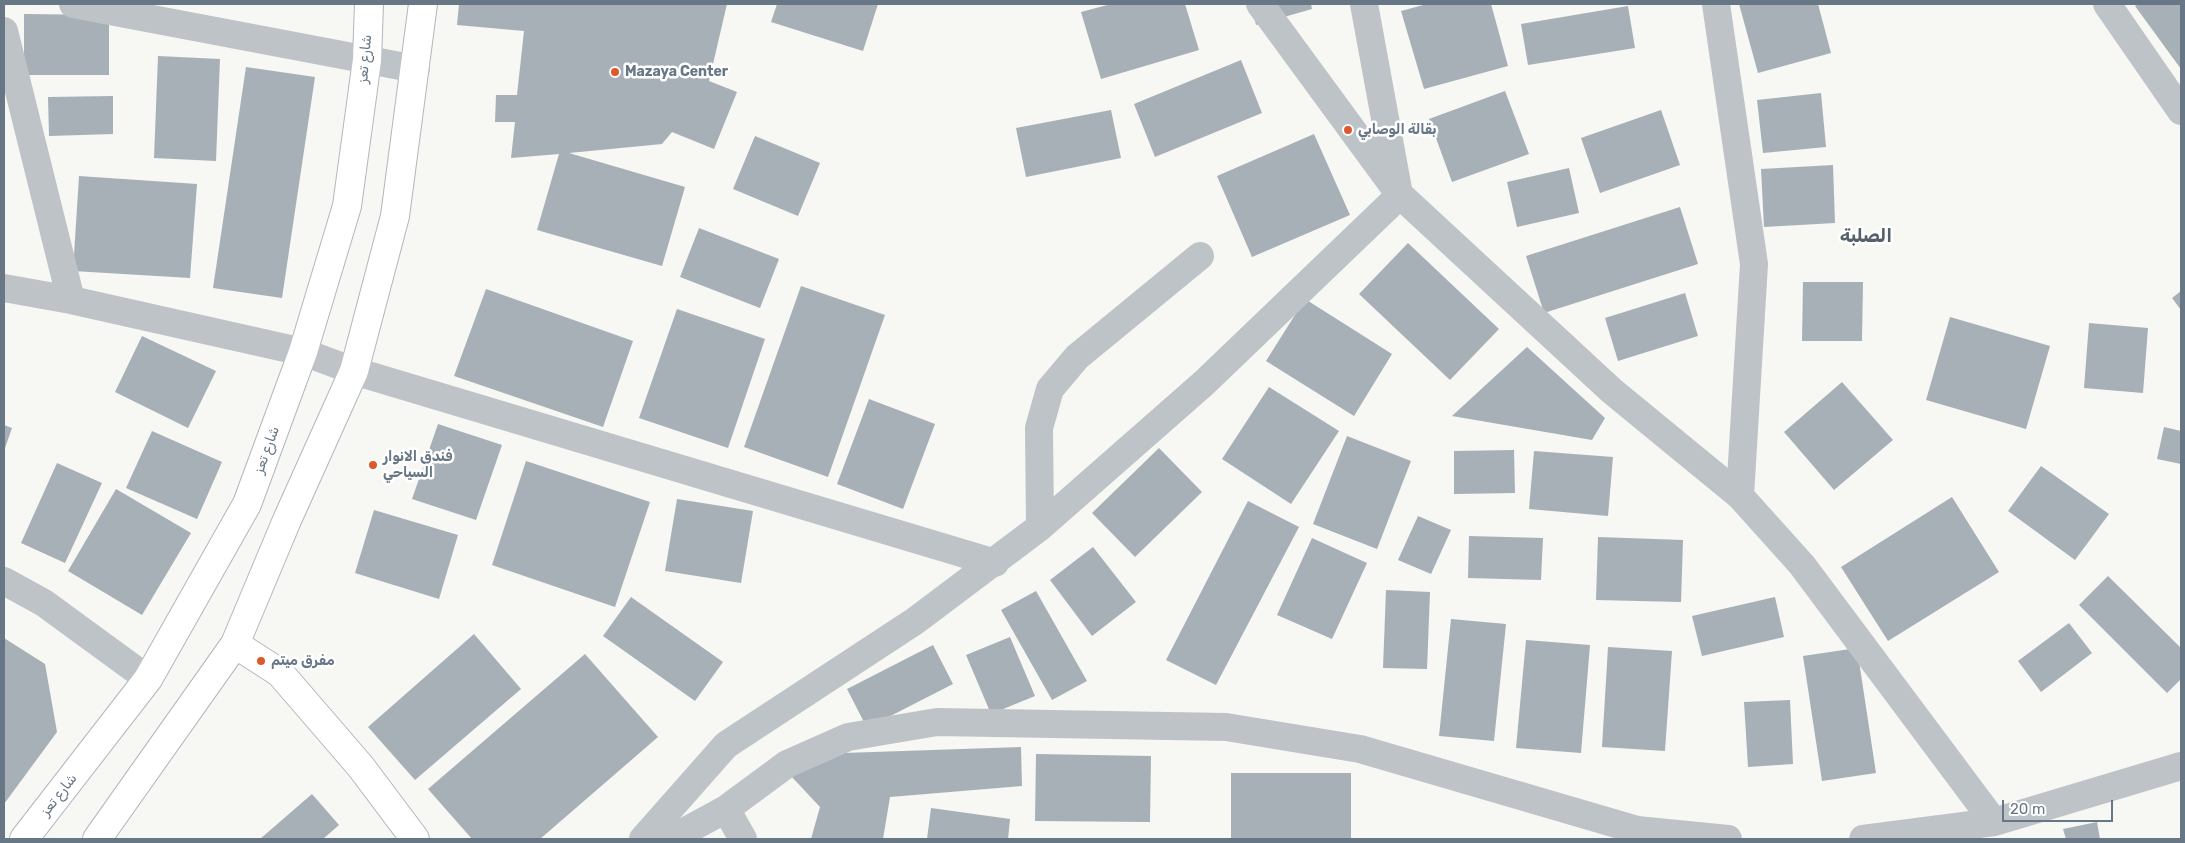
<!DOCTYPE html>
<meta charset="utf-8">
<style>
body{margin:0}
#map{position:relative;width:2185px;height:843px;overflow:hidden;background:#f7f7f4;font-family:Rubik,sans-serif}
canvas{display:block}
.frame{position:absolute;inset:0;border:5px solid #677785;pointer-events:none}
.scale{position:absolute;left:2002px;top:800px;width:111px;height:22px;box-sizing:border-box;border:2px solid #677785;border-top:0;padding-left:6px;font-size:15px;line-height:18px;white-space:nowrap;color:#677785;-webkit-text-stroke:4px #fff;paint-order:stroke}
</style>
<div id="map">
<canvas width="2185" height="843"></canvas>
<div class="frame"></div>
<div class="scale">20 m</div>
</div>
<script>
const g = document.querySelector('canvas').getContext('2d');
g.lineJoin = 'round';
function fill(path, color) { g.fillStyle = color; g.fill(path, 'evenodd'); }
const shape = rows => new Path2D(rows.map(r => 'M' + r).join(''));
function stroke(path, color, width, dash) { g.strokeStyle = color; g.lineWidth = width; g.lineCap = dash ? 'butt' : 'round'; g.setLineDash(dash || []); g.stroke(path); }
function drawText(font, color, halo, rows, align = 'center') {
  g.font = font + ' Rubik,"Noto Sans Arabic",sans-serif'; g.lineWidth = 5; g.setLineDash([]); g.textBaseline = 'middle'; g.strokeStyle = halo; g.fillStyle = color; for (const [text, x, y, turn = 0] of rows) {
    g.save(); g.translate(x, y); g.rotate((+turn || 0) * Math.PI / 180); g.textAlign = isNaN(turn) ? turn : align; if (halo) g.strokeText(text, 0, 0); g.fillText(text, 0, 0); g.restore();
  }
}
const building = shape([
 [459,4,727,4,709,81,737,92,714,149,672,132,662,144,569,153,685,187,662,266,537,230,559,154,511,158,515,122,495,122,496,95,517,95,524,31,457,25],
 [777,4,878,4,863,51,771,22],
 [1111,4,1185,4,1199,50,1101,79,1081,12],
 [1251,4,1311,4,1312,9,1256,25],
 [1427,4,1491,4,1508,66,1424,89,1401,11],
 [1739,4,1818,4,1831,53,1758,73],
 [2138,4,2181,4,2181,69,2135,6],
 [1628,6,1635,48,1528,65,1521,24],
 [24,14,109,15,109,75,24,75],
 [158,56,220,59,216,161,154,158],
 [1241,60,1262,113,1155,157,1134,104],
 [246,67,315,77,282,298,213,288],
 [1505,91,1529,154,1452,182,1429,119],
 [1821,93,1826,147,1763,153,1757,100],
 [113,96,113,134,49,136,48,97],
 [1111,110,1121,158,1026,177,1016,128],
 [1661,110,1680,165,1600,193,1581,138],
 [1314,134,1350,215,1252,257,1217,176],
 [755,136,820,163,798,216,733,189],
 [1833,165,1835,223,1764,227,1761,169],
 [1569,168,1579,213,1517,227,1507,182],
 [79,176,197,184,190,278,73,271],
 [1680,207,1698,264,1544,313,1526,256],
 [699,228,779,259,760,308,680,277],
 [1408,243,1499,329,1450,380,1359,294],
 [1803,282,1863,282,1862,341,1802,341],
 [801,286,885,315,828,477,744,447],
 [486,289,633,341,603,427,454,376],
 [2181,291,2181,310,2172,298],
 [1685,293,1698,336,1618,361,1605,318],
 [1305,299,1392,354,1354,416,1266,361],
 [677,309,765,339,728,448,639,418],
 [1950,317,2050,346,2026,429,1926,400],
 [2089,323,2148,328,2143,393,2084,388],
 [142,336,216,371,188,428,115,392],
 [1527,347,1605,418,1592,440,1452,416],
 [1842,382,1893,440,1834,490,1784,432],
 [1269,387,1339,431,1291,504,1222,459],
 [869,399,935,424,903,509,837,484],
 [438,424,502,445,476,520,412,499],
 [4,425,12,428,4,451],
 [2164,427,2181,431,2181,464,2157,459],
 [152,431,222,462,197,519,126,488],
 [1347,436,1411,461,1377,549,1313,524],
 [1159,448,1202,492,1135,557,1092,513],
 [1514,450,1515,493,1454,494,1454,451],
 [1534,451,1613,457,1608,516,1529,509],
 [526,461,650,502,615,607,492,565],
 [57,463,102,483,65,563,21,543],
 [2041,466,2109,514,2075,560,2008,511],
 [116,489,191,533,142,615,68,571],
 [1952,497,1999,572,1888,641,1841,567],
 [677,499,753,511,741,583,665,571],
 [1248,501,1299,527,1216,685,1166,660],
 [374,510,458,535,439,599,355,573],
 [1418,516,1451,530,1431,574,1398,560],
 [1469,536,1543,538,1541,580,1468,578],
 [1598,537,1683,540,1681,602,1596,600],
 [1312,538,1367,563,1332,639,1277,615],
 [1093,547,1136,602,1092,636,1050,580],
 [2108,576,2181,648,2181,679,2167,693,2079,605],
 [1386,590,1430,592,1427,669,1383,668],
 [1036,591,1087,681,1052,700,1001,610],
 [631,597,723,662,695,701,603,636],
 [1775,597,1784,637,1702,656,1692,616],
 [1451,619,1506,624,1494,741,1439,736],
 [2069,623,2092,653,2041,692,2018,661],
 [474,634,521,689,415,780,368,727],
 [1010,637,1035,696,991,714,966,655],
 [4,638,45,664,57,732,4,804],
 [1526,640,1590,645,1581,753,1516,748],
 [933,645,953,684,867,728,847,689],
 [1608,647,1672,651,1665,751,1602,747],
 [1857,648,1876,773,1822,781,1803,656],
 [585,654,658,737,540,839,472,839,428,789],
 [1790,700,1793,764,1748,767,1744,702],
 [1021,747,1022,786,890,797,883,839,811,839,820,807,791,776,814,754],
 [1036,754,1151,756,1150,822,1035,821],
 [1231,773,1351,773,1351,839,1231,839],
 [312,794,339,825,323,839,260,839],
 [931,808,1010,819,1008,839,927,839],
 [2097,822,2100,839,2066,839,2063,829]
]);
const minor = shape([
 [73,4,416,69],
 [1260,4,1400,195,1612,391,1740,496,1802,565,1994,822],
 [1364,4,1398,189],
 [1716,4,1754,264,1740,496],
 [2107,4,2181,111],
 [4,31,71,300],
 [4,288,71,300,303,352,354,371,995,563],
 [1040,527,1039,428,1050,389,1077,357,1200,256],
 [4,581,44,603,148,679],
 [726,809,743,839],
 [643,839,726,745,915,621,1040,527,1204,383,1400,195],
 [671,839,726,809,787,764,848,737,937,722,1226,727,1360,749,1637,830,1728,839],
 [1863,839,1994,822,2181,766]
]);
const major = shape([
 [235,644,280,673,361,767,415,839],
 [24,839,148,679,247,504,303,352,347,206,367,60,369,4],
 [97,839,235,644,287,520,354,371,395,216,423,4]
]);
const markers = [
 [615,72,5,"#df582d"],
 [1348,130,5,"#df582d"],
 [373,465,5,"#df582d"],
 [261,661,5,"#df582d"]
];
const streetNames = [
 ["شارع تعز",365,59,-85],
 ["شارع تعز",267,450,-70],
 ["شارع تعز",59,795,-52]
];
const poiNames = [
 ["Mazaya Center",625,72],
 ["بقالة الوصابي",1358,130],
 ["فندق الانوار",383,457],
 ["السياحي",383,473],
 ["مفرق ميتم",271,661]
];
const districtNames = [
 ["الصلبة",1866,237]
];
fill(building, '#a7b0b6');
stroke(major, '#b2b7bb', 30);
stroke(minor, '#bec3c7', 28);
stroke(major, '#fff', 28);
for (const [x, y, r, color] of markers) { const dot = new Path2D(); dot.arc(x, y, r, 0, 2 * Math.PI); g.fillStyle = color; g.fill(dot); stroke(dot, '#fff', 2); }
drawText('14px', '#677785', '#fff', streetNames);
drawText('bold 14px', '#677785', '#fff', poiNames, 'left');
drawText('bold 19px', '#55606a', '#fff', districtNames);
</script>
